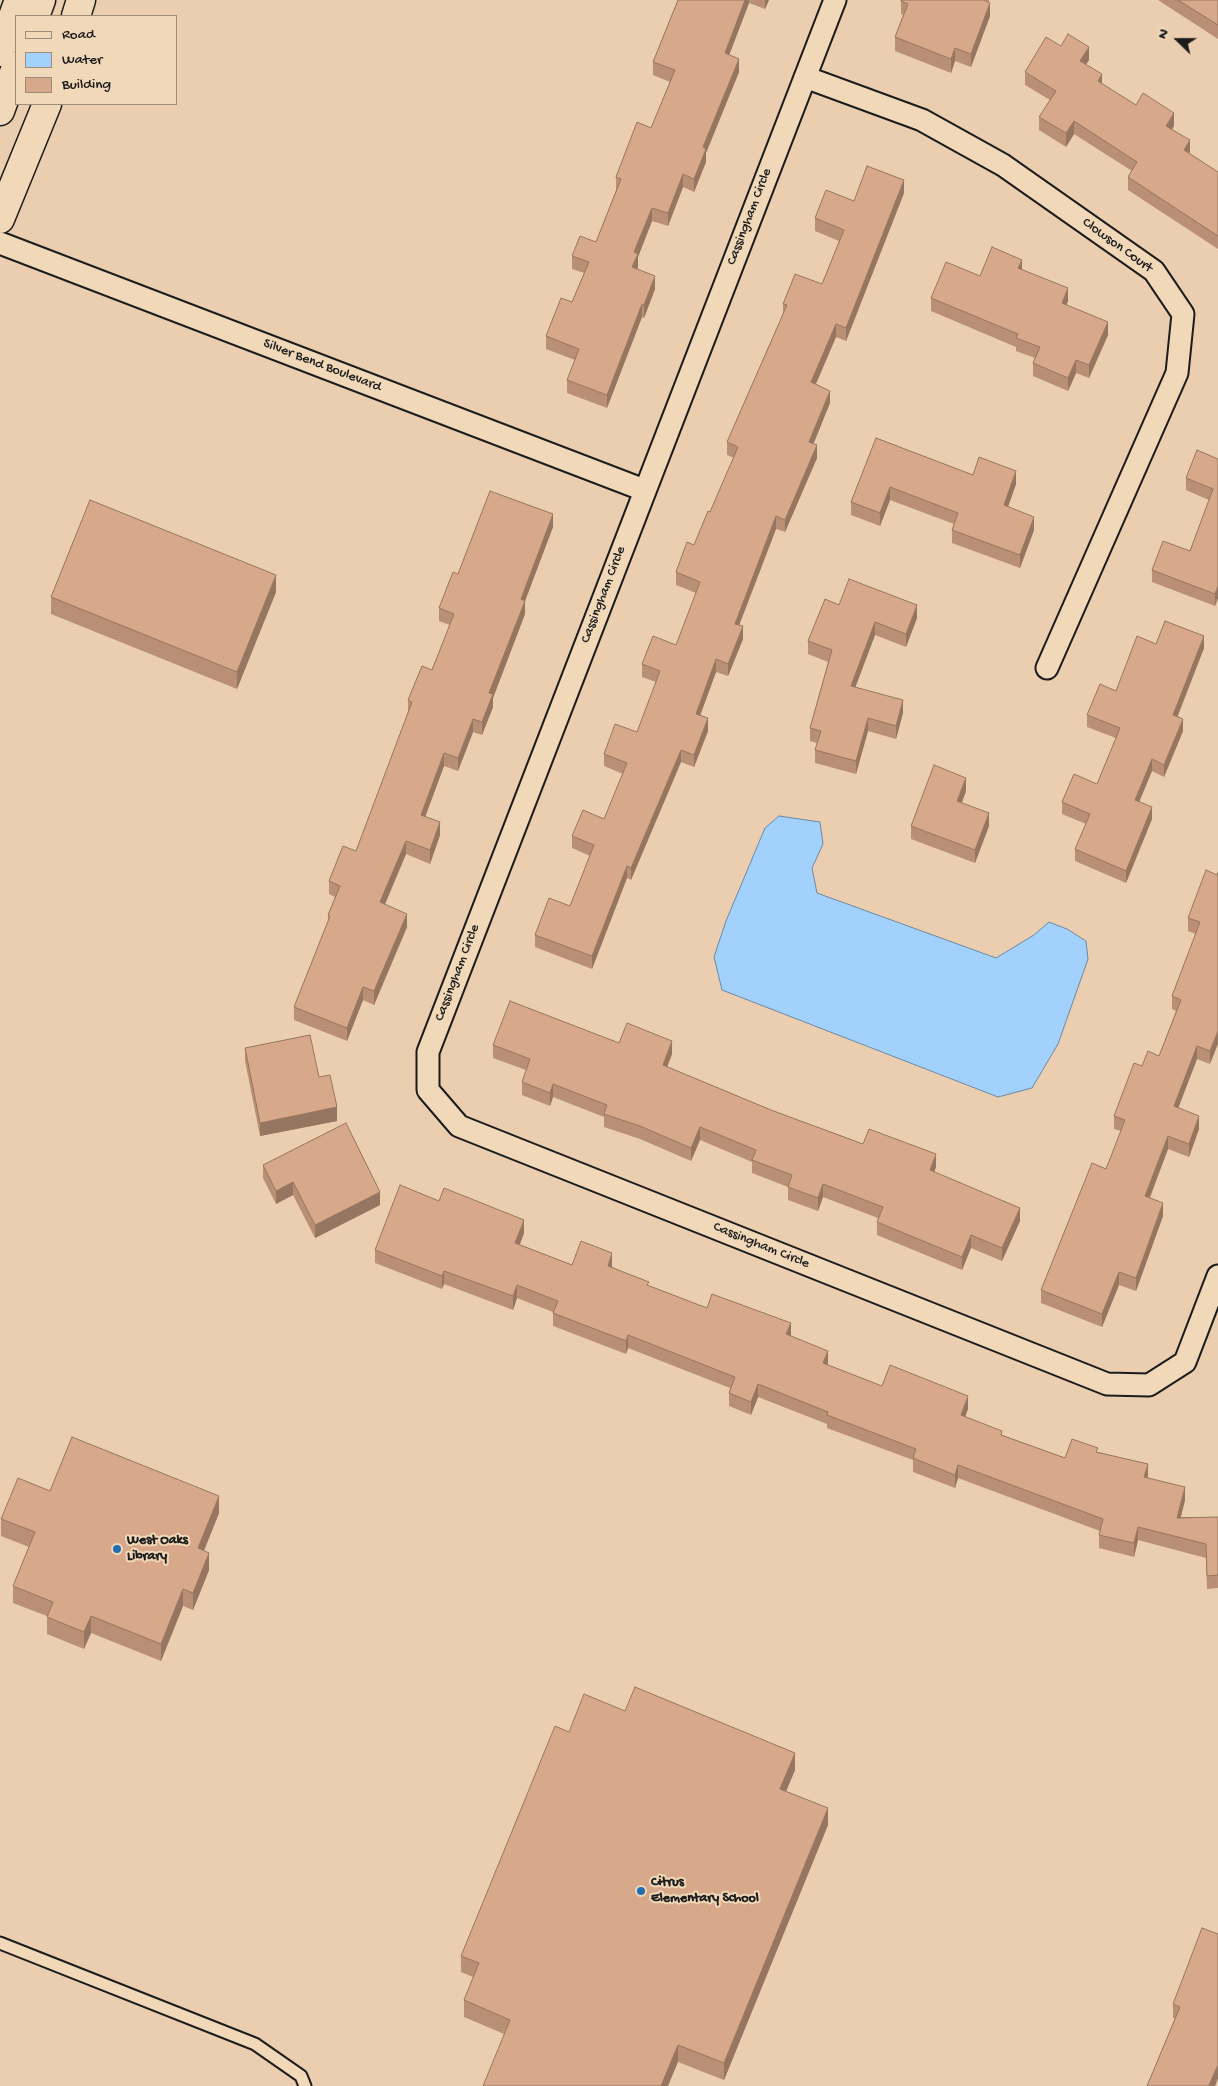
<!DOCTYPE html>
<style>
body{margin:0}
#map{position:relative;width:1218px;height:2086px;overflow:hidden;background:#ebceaf;font-family:"Gochi Hand",sans-serif}
canvas{display:block}
.legend{position:absolute;left:15px;top:15px;width:162px;height:90px;box-sizing:border-box;background:#f0d8b8;border:1px solid #9b8d7a;margin:0;padding:6px 9px;list-style:none;font-size:15px;color:#1c1c1c}
.legend li{display:flex;align-items:center;gap:10px;height:25px}
.legend b{width:25px;border:1px solid #9b8d7a}
.north{position:absolute;left:1153px;top:15px;width:50px;height:50px;-webkit-text-stroke:4px #f0d8b8;paint-order:stroke;rotate:292deg;font-size:14px;font-weight:700;line-height:20px;text-align:center;color:#1c1c1c}
.north::after{content:'';display:block;margin:auto;width:18px;height:22px;background:#1c1c1c;clip-path:polygon(50% 0,100% 100%,50% 72%,0 100%)}
</style>
<div id="map">
<canvas width="1218" height="2086"></canvas>
<ul class="legend">
<li><b style="height:6px;background:#f0d8b8"></b>Road</li>
<li><b style="height:14px;background:#a2d1fd"></b>Water</li>
<li><b style="height:14px;background:#d7a889"></b>Building</li>
</ul>
<div class="north">N</div>
</div>
<script>
const g = document.querySelector('canvas').getContext('2d');
g.lineJoin = 'round';
function fill(path, color) { g.fillStyle = color; g.fill(path, 'evenodd'); }
const shape = rows => new Path2D(rows.map(r => 'M' + r).join(''));
function stroke(path, color, width, dash) { g.strokeStyle = color; g.lineWidth = width; g.lineCap = dash ? 'butt' : 'round'; g.setLineDash(dash || []); g.stroke(path); }
function drawText(font, color, halo, rows, align = 'center') {
  g.font = font + ' "Gochi Hand",sans-serif'; g.lineWidth = 4; g.setLineDash([]); g.textBaseline = 'middle'; g.strokeStyle = halo; g.fillStyle = color; for (const [text, x, y, turn = 0] of rows) {
    g.save(); g.translate(x, y); g.rotate((+turn || 0) * Math.PI / 180); g.textAlign = isNaN(turn) ? turn : align; if (halo) g.strokeText(text, 0, 0); g.fillText(text, 0, 0); g.restore();
  }
}
const water = shape([
 [779,816,820,822,823,844,812,868,817,893,996,958,1034,935,1049,922,1067,929,1086,941,1088,959,1058,1044,1032,1088,998,1097,722,990,714,957,726,921,765,828,779,816]
]);
const service = shape([
 [0,1943,255,2044,301,2076,305,2086]
]);
const minor = shape([
 [835,0,428,1052,428,1090,459,1126,1107,1384,1149,1385,1185,1362,1218,1276],
 [805,77,922,120,1003,165,1154,271,1183,314,1177,373,1047,668],
 [0,243,644,490]
]);
const secondary = shape([
 [35,16,41,0],
 [76,16,81,0],
 [0,52,19,0],
 [0,111,16,67],
 [0,219,47,104]
]);
const wall = shape([
 [678,0,769,0,765,9,749,3,729,55,739,72,706,153,706,162,694,192,683,187,668,226,652,221,638,257,638,267,637,269,655,289,644,318,642,317,607,408,567,393,567,380,575,360,546,349,546,336,572,302,584,273,572,269,572,256,596,242,616,190,616,177,651,128,670,82,653,75,653,62],
 [901,0,989,0,989,2,990,16,971,67,955,61,951,73,895,51,895,37,903,15,901,14],
 [1158,0,1218,0,1218,39],
 [1061,46,1089,60,1086,64,1102,84,1136,105,1174,126,1172,129,1189,153,1218,172,1218,249,1128,190,1128,177,1132,171,1074,134,1066,147,1039,130,1039,117,1050,100,1025,85,1025,72],
 [904,193,846,341,836,337,816,384,830,403,813,444,817,458,785,532,776,529,739,625,743,639,728,676,716,672,700,715,708,731,694,767,681,762,631,880,627,878,592,969,535,947,535,935,570,906,590,856,572,848,572,836,604,819,623,774,604,766,604,754,637,732,656,682,642,677,642,664,676,645,696,593,676,585,676,572,694,545,710,512,734,458,727,455,727,442,783,314,783,304,822,284,839,241,815,231,815,218,854,201],
 [1022,269,1068,301,1066,305,1108,335,1089,378,1076,373,1068,391,1033,376,1033,363,1035,358,1016,351,1016,347,931,311,931,298,980,276],
 [876,438,973,475,1016,484,1008,507,1034,530,1020,568,952,543,952,530,954,524,890,500,880,526,851,515,851,502],
 [1218,459,1218,598,1215,606,1152,582,1152,570,1190,551,1209,500,1186,490,1186,478],
 [553,527,525,600,525,614,493,698,493,707,482,735,473,732,458,771,444,766,425,817,440,835,430,864,406,854,385,904,407,927,374,1005,363,1000,347,1041,294,1020,294,1007,328,922,328,915,335,897,329,894,329,881,356,851,408,713,408,700,432,670,450,625,439,621,439,608,458,574],
 [276,592,237,689,51,614,51,597],
 [839,605,917,618,906,647,875,635,855,687,903,713,896,739,868,731,856,774,815,763,815,750,817,743,810,741,810,728,828,662,808,654,808,641],
 [1156,644,1204,648,1178,716,1183,731,1164,777,1152,771,1139,802,1152,819,1126,883,1075,861,1075,849,1086,824,1062,814,1062,802,1097,784,1116,738,1087,727,1087,715,1116,691],
 [966,791,962,803,989,826,975,863,911,839,911,826],
 [1217,875,1210,1064,1197,1059,1178,1108,1199,1129,1189,1157,1168,1149,1150,1198,1163,1216,1136,1291,1119,1285,1102,1327,1041,1303,1041,1290,1106,1169,1121,1131,1114,1129,1114,1116,1142,1066,1159,1056,1176,1011,1172,1009,1172,996,1196,934,1188,931,1188,918],
 [619,1043,672,1054,667,1067,771,1110,863,1144,936,1167,934,1172,1020,1221,1002,1261,971,1248,962,1270,877,1235,877,1222,878,1218,823,1197,818,1211,788,1200,788,1187,752,1173,752,1162,700,1140,691,1161,640,1139,604,1127,604,1117,553,1097,550,1106,522,1095,522,1082,526,1070,493,1058,493,1045],
 [245,1048,319,1077,337,1121,260,1136,245,1061],
 [263,1165,380,1205,315,1238,293,1195,276,1204,263,1178],
 [439,1201,524,1233,520,1245,572,1265,612,1266,612,1267,649,1286,707,1308,791,1336,828,1364,828,1365,882,1386,968,1409,965,1417,1002,1435,1065,1458,1098,1452,1147,1478,1185,1500,1181,1517,1218,1517,1218,1588,1207,1589,1206,1558,1138,1540,1134,1557,1099,1548,1099,1535,1100,1531,958,1478,955,1488,913,1472,913,1460,827,1428,827,1424,758,1397,751,1415,729,1406,729,1393,730,1388,628,1348,626,1354,553,1326,553,1312,517,1298,513,1310,444,1284,442,1289,375,1263,375,1250],
 [50,1491,219,1513,204,1551,209,1570,193,1610,183,1606,161,1661,91,1633,84,1649,47,1634,47,1616,13,1603,13,1586,29,1547,1,1536,1,1519],
 [625,1711,795,1770,786,1791,828,1825,724,2080,678,2062,504,2034,464,2017,464,2000,473,1977,461,1972,461,1956,569,1732],
 [1218,1934,1218,2078,1215,2086,1147,2086,1175,2018,1173,2018,1173,2004]
]);
const shadedWall = shape([
 [745,0,749,0,749,3,725,66,725,53],
 [765,0,769,0,765,9],
 [990,3,990,16,971,67,971,54],
 [1089,47,1089,60,1080,74,1080,61],
 [955,48,955,61,951,73,951,59],
 [739,59,739,72,706,153,706,162,694,192,694,179,703,147],
 [1102,74,1102,87,1098,81],
 [1174,113,1174,126,1166,139,1166,126],
 [1074,121,1074,134,1066,147,1066,133],
 [1190,140,1190,153,1184,150],
 [683,174,683,187,668,226,668,213],
 [904,180,904,193,846,341,846,328],
 [652,208,652,221,638,257,638,267,632,280,632,267,634,252],
 [1022,260,1022,273,1018,268],
 [655,276,655,289,644,318,644,305],
 [1068,288,1068,301,1062,316,1062,303],
 [642,304,642,317,607,408,607,395],
 [1108,322,1108,335,1089,378,1089,365],
 [836,324,836,337,811,395,811,382],
 [1076,360,1076,373,1068,391,1068,378],
 [830,391,830,403,809,455,809,442],
 [817,445,817,458,785,532,785,520],
 [1016,471,1016,484,1004,518,1004,505],
 [890,487,890,500,880,526,880,513],
 [553,514,553,527,521,612,521,599],
 [776,516,776,529,735,636,735,624],
 [1034,517,1034,530,1020,568,1020,555],
 [276,575,276,592,237,689,237,672],
 [1218,586,1218,598,1215,606,1215,594],
 [525,601,525,614,493,698,493,707,482,735,482,722,489,693],
 [917,605,917,618,906,647,906,634],
 [875,622,875,635,851,699,851,686],
 [743,626,743,639,728,676,728,664],
 [1204,636,1204,648,1173,727,1173,715],
 [716,659,716,672,696,727,696,714],
 [903,700,903,713,896,739,896,726],
 [708,718,708,731,694,767,694,755],
 [868,718,868,731,856,774,856,761],
 [473,719,473,732,458,771,458,758],
 [1183,719,1183,731,1164,777,1164,765],
 [681,750,681,762,631,880,631,868],
 [444,753,444,766,421,828,421,815],
 [1152,759,1152,771,1135,812,1135,800],
 [966,778,966,791,957,814,957,801],
 [1152,807,1152,819,1126,883,1126,871],
 [989,813,989,826,975,863,975,850],
 [440,822,440,835,430,864,430,850],
 [406,841,406,854,380,916,380,902],
 [627,866,627,878,592,969,592,956],
 [407,914,407,927,374,1005,374,991],
 [363,987,363,1000,347,1041,347,1028],
 [1218,1031,1218,1044,1210,1064,1210,1051],
 [672,1041,672,1054,663,1078,663,1065],
 [1197,1046,1197,1059,1174,1119,1174,1106],
 [553,1084,553,1097,550,1106,550,1093],
 [337,1107,337,1121,260,1136,260,1123],
 [1199,1116,1199,1129,1189,1157,1189,1144],
 [700,1127,700,1140,691,1161,691,1148],
 [1168,1136,1168,1149,1145,1209,1145,1196],
 [936,1154,936,1167,930,1183,930,1170],
 [293,1182,293,1195,276,1204,276,1191],
 [823,1184,823,1197,818,1211,818,1198],
 [380,1192,380,1205,315,1238,315,1225],
 [1163,1203,1163,1216,1136,1291,1136,1278],
 [1020,1208,1020,1221,1002,1261,1002,1248],
 [524,1220,524,1233,515,1256,515,1243],
 [971,1235,971,1248,962,1270,962,1257],
 [612,1253,612,1266,608,1279,608,1266],
 [444,1271,444,1284,442,1289,442,1276],
 [1119,1272,1119,1285,1102,1327,1102,1314],
 [517,1285,517,1298,513,1310,513,1296],
 [791,1323,791,1336,786,1334],
 [628,1335,628,1348,626,1354,626,1341],
 [828,1351,828,1364,823,1376,823,1363],
 [758,1384,758,1397,751,1415,751,1402],
 [968,1396,968,1409,961,1428,961,1415],
 [1148,1464,1148,1478,1144,1490,1144,1477],
 [958,1465,958,1478,955,1488,955,1475],
 [1185,1487,1185,1500,1177,1531,1177,1518],
 [219,1496,219,1513,198,1565,198,1548],
 [1138,1527,1138,1540,1134,1557,1134,1543],
 [209,1553,209,1570,193,1610,193,1593],
 [183,1589,183,1606,161,1661,161,1644],
 [91,1616,91,1633,84,1649,84,1632],
 [795,1753,795,1770,780,1806,780,1789],
 [828,1808,828,1825,724,2080,724,2063],
 [678,2045,678,2062,668,2086,661,2086],
 [1218,2065,1218,2078,1215,2086,1209,2086]
]);
const building = shape([
 [678,0,745,0,725,53,739,59,703,147,706,149,694,179,683,174,668,213,652,208,634,252,638,254,632,267,655,276,644,305,642,304,607,395,567,380,579,349,546,336,561,298,572,302,589,262,572,256,580,236,596,242,621,179,616,177,637,122,651,128,675,70,653,62,678,0],
 [901,0,984,0,990,3,971,54,955,48,951,59,895,37,908,4,901,1,901,0],
 [1178,0,1218,0,1218,25,1178,0],
 [1068,34,1089,47,1080,61,1102,74,1098,81,1136,105,1143,93,1174,113,1166,126,1190,140,1184,150,1218,172,1218,236,1128,177,1137,162,1074,121,1066,133,1039,117,1056,91,1025,72,1046,37,1061,46,1068,34],
 [867,166,904,180,846,328,836,324,811,382,830,391,809,442,817,445,785,520,776,516,735,624,743,626,728,664,716,659,696,714,708,718,694,755,681,750,631,868,627,866,592,956,535,935,549,898,570,906,594,845,572,836,583,810,604,819,627,763,604,754,615,724,637,732,660,671,642,664,653,636,676,645,700,582,676,572,687,542,694,545,708,511,710,512,738,447,727,442,787,305,783,304,795,274,822,284,844,230,815,218,826,190,854,201,867,166],
 [992,247,1022,260,1018,268,1068,288,1062,303,1108,322,1089,365,1076,360,1068,378,1033,363,1040,347,1016,338,1018,334,931,298,946,262,980,276,992,247],
 [876,438,973,475,979,457,1016,471,1004,505,1034,517,1020,555,952,530,958,513,890,487,880,513,851,502,876,438],
 [1197,450,1218,459,1218,586,1215,594,1152,570,1163,541,1190,551,1213,489,1186,478,1197,450],
 [490,491,553,514,521,599,525,601,489,693,493,694,482,722,473,719,458,758,444,753,421,815,440,822,430,850,406,841,380,902,407,914,374,991,363,987,347,1028,294,1007,330,916,328,915,340,886,329,881,343,846,356,851,412,702,408,700,422,666,432,670,454,614,439,608,453,572,458,574,490,491],
 [90,500,276,575,237,672,51,597,90,500],
 [849,579,917,605,906,634,875,622,851,686,903,700,896,726,868,718,856,761,815,750,821,731,810,728,832,650,808,641,825,599,839,605,849,579],
 [1165,621,1204,636,1173,715,1183,719,1164,765,1152,759,1135,800,1152,807,1126,871,1075,849,1090,814,1062,802,1074,774,1097,784,1120,728,1087,715,1100,684,1116,691,1137,636,1156,644,1165,621],
 [934,765,966,778,957,801,989,813,975,850,911,826,934,765],
 [1206,870,1217,875,1218,872,1218,1031,1210,1051,1197,1046,1174,1106,1199,1116,1189,1144,1168,1136,1145,1196,1163,1203,1136,1278,1119,1272,1102,1314,1041,1290,1092,1163,1106,1169,1125,1120,1114,1116,1134,1063,1142,1066,1148,1051,1159,1056,1181,1000,1172,996,1200,922,1188,918,1206,870],
 [510,1001,619,1043,627,1023,672,1041,663,1065,771,1110,863,1144,869,1129,936,1154,930,1170,1020,1208,1002,1248,971,1235,962,1257,877,1222,883,1207,823,1184,818,1198,788,1187,792,1175,752,1160,756,1150,700,1127,691,1148,640,1126,604,1114,607,1105,553,1084,550,1093,522,1082,530,1059,493,1045,510,1001],
 [310,1035,319,1077,330,1075,337,1107,260,1123,245,1048,310,1035],
 [346,1123,380,1192,315,1225,293,1182,276,1191,263,1165,346,1123],
 [400,1185,439,1201,444,1188,524,1220,515,1243,572,1265,581,1241,612,1253,608,1266,649,1282,647,1285,707,1308,712,1294,791,1323,786,1334,828,1351,823,1363,882,1386,890,1365,968,1396,961,1415,1002,1431,1001,1435,1065,1458,1072,1439,1098,1448,1096,1452,1148,1464,1144,1477,1185,1487,1177,1518,1218,1517,1218,1575,1207,1576,1206,1544,1138,1527,1134,1543,1099,1535,1103,1519,958,1465,955,1475,913,1458,916,1449,827,1415,828,1412,758,1384,751,1402,729,1393,735,1377,628,1335,626,1341,553,1313,558,1301,517,1285,513,1296,444,1271,442,1276,375,1250,400,1185],
 [72,1437,219,1496,198,1548,209,1553,193,1593,183,1589,161,1644,91,1616,84,1632,47,1617,53,1602,13,1586,35,1532,1,1519,18,1478,50,1491,72,1437],
 [635,1687,795,1753,780,1789,828,1808,724,2063,678,2045,661,2086,483,2086,510,2020,464,2000,479,1963,461,1956,555,1726,569,1732,584,1694,625,1711,635,1687],
 [1202,1928,1218,1934,1218,2065,1209,2085,1211,2086,1147,2086,1180,2007,1173,2004,1202,1928]
]);
const markers = [
 [117,1549,5,"#1f6fb2"],
 [641,1891,5,"#1f6fb2"]
];
const streetNames = [
 ["Cassingham Circle",750,217,-69],
 ["Clowson Court",1117,246,36],
 ["Silver Bend Boulevard",322,366,21],
 ["Cassingham Circle",604,595,-69],
 ["Cassingham Circle",458,973,-69],
 ["Cassingham Circle",761,1246,22]
];
const poiNames = [
 ["West Oaks",127,1541],
 ["Library",127,1557],
 ["Citrus",651,1883],
 ["Elementary School",651,1899]
];
fill(water, '#a2d1fd');
stroke(water, '#6c89a3', 1);
stroke(service, '#1c1c1c', 15);
stroke(minor, '#1c1c1c', 25);
stroke(secondary, '#1c1c1c', 31);
stroke(service, '#f0d8b8', 11);
stroke(minor, '#f0d8b8', 21);
stroke(secondary, '#f0d8b8', 28);
fill(wall, '#b99076');
fill(shadedWall, '#967660');
fill(building, '#d7a889');
stroke(building, '#967660', 1);
for (const [x, y, r, color] of markers) { const dot = new Path2D(); dot.arc(x, y, r, 0, 2 * Math.PI); g.fillStyle = color; g.fill(dot); stroke(dot, '#f0d8b8', 2); }
drawText('14px', '#1c1c1c', '#f0d8b8', streetNames);
drawText('bold 14px', '#1c1c1c', '#f0d8b8', poiNames, 'left');
</script>
